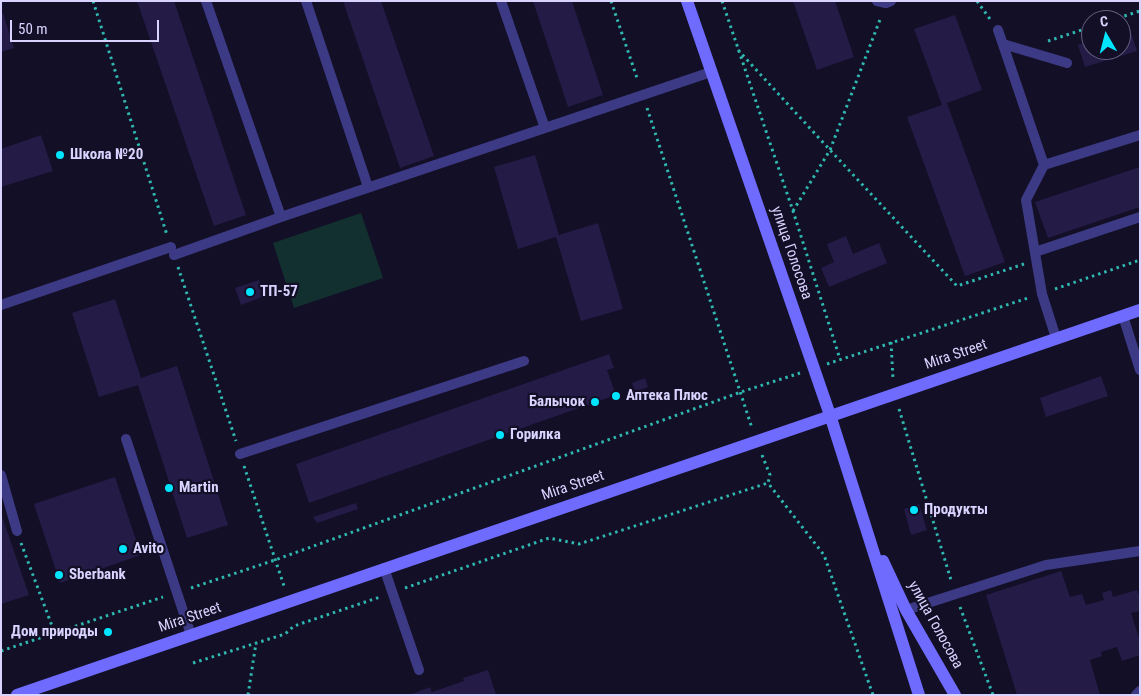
<!DOCTYPE html>
<meta charset="utf-8">
<style>
body{margin:0}
#map{position:relative;width:1141px;height:696px;overflow:hidden;background:#130f26;font-family:"Roboto Condensed",sans-serif}
canvas{display:block}
.frame{position:absolute;inset:0;border:2px solid #d9d4ff;pointer-events:none}
.north{position:absolute;left:1081px;top:10px;width:50px;height:50px;box-sizing:border-box;background:#130f26;border:1px solid #625e7d;border-radius:50%;rotate:352deg;font-size:14px;font-weight:700;line-height:20px;text-align:center;color:#d9d4ff}
.north::after{content:'';display:block;margin:auto;width:18px;height:22px;background:#00e5ff;clip-path:polygon(50% 0,100% 100%,50% 72%,0 100%)}
.scale{position:absolute;left:10px;top:20px;width:149px;height:22px;box-sizing:border-box;border:2px solid #d9d4ff;border-top:0;padding-left:6px;font-size:15px;line-height:18px;white-space:nowrap;color:#d9d4ff;-webkit-text-stroke:4px #130f26;paint-order:stroke}
</style>
<div id="map">
<canvas width="1141" height="696"></canvas>
<div class="frame"></div>
<div class="north">С</div>
<div class="scale">50 m</div>
</div>
<script>
const g = document.querySelector('canvas').getContext('2d');
g.lineJoin = 'round';
function fill(path, color) { g.fillStyle = color; g.fill(path, 'evenodd'); }
const shape = rows => new Path2D(rows.map(r => 'M' + r).join(''));
function stroke(path, color, width, dash) { g.strokeStyle = color; g.lineWidth = width; g.lineCap = dash ? 'butt' : 'round'; g.setLineDash(dash || []); g.stroke(path); }
function drawText(font, color, halo, rows, align = 'center') {
  g.font = font + ' "Roboto Condensed",sans-serif'; g.lineWidth = 4.5; g.setLineDash([]); g.textBaseline = 'middle'; g.strokeStyle = halo; g.fillStyle = color; for (const [text, x, y, turn = 0] of rows) {
    g.save(); g.translate(x, y); g.rotate((+turn || 0) * Math.PI / 180); g.textAlign = isNaN(turn) ? turn : align; if (halo) g.strokeText(text, 0, 0); g.fillText(text, 0, 0); g.restore();
  }
}
const green = shape([
 [361,213,383,278,294,308,273,243]
]);
const building = shape([
 [137,1,174,1,246,215,214,226],
 [343,1,381,1,434,156,400,168],
 [533,1,572,1,603,95,568,107],
 [793,1,835,1,854,57,817,70],
 [1,13,3,13,14,48,1,52],
 [955,15,982,90,947,103,1005,262,965,276,907,117,942,105,914,29],
 [1130,29,1137,51,1085,67,1078,45,1091,41,1091,50,1121,50,1121,31],
 [41,135,53,171,1,187,1,149],
 [535,155,559,235,598,223,623,309,581,321,556,237,518,249,494,167],
 [1140,167,1140,207,1048,238,1035,202],
 [846,236,853,254,879,243,887,263,829,287,821,268,834,262,827,244],
 [259,280,265,296,241,305,235,288],
 [115,299,141,378,177,366,228,525,187,538,138,385,99,397,72,313],
 [609,354,614,368,607,370,616,395,309,503,296,464],
 [1101,376,1108,396,1046,417,1040,398],
 [645,378,648,387,635,392,632,383],
 [115,477,141,555,60,583,34,504],
 [356,503,358,509,317,523,313,517],
 [919,504,927,530,911,535,904,509],
 [1,513,29,595,1,604],
 [1061,571,1070,597,1082,594,1086,605,1104,600,1102,593,1111,590,1113,597,1137,590,1140,597,1140,611,1131,613,1140,641,1140,655,1122,661,1117,647,1101,652,1102,656,1090,660,1100,695,1017,695,986,595],
 [488,670,496,695,409,695,430,687,432,692,464,681,463,678]
]);
const path = shape([
 [93,1,167,235],
 [611,1,638,81],
 [722,1,793,211,840,359],
 [977,1,990,19],
 [1112,20,1140,11],
 [1048,41,1091,27],
 [738,50,830,150,957,286,1024,264],
 [647,108,752,428],
 [793,211,830,150,881,17],
 [178,267,236,441],
 [1055,289,1140,260],
 [891,342,893,379],
 [827,364,1028,298],
 [899,409,951,580],
 [762,455,770,475,768,483,824,555,873,695],
 [244,466,285,589],
 [21,543,55,634],
 [191,588,275,560,741,392,800,373],
 [405,588,549,538,579,544,768,483],
 [960,607,993,695],
 [1,651,163,597],
 [193,663,285,634,294,626,380,597],
 [248,695,256,643]
]);
const service = shape([
 [206,1,281,217],
 [306,1,368,187],
 [501,1,545,128],
 [877,1,886,3,891,1],
 [998,30,1044,165,1026,200,1042,294,1056,338],
 [1003,44,1067,63],
 [1044,165,1140,135],
 [1035,252,1140,217],
 [174,255,281,217,711,72],
 [1,305,171,247],
 [1123,316,1140,370],
 [126,439,191,635],
 [240,454,524,361],
 [1,475,17,531],
 [384,568,419,670],
 [906,610,1046,565,1140,551],
 [1136,695,1140,691]
]);
const secondary = shape([
 [687,1,830,415,919,695],
 [883,561,906,610,955,695],
 [17,695,1140,310]
]);
const markers = [
 [60,155,5,"#00e5ff"],
 [250,292,5,"#00e5ff"],
 [616,396,5,"#00e5ff"],
 [595,402,5,"#00e5ff"],
 [500,435,5,"#00e5ff"],
 [169,488,5,"#00e5ff"],
 [914,510,5,"#00e5ff"],
 [123,549,5,"#00e5ff"],
 [59,575,5,"#00e5ff"],
 [108,632,5,"#00e5ff"]
];
const poiNames = [
 ["Школа №20",70,155],
 ["ТП-57",260,292],
 ["Аптека Плюс",626,396],
 ["Балычок",585,402,"right"],
 ["Горилка",510,435],
 ["Martin",179,488],
 ["Продукты",924,510],
 ["Avito",133,549],
 ["Sberbank",69,575],
 ["Дом природы",98,632,"right"]
];
const streetNames = [
 ["улица Голосова",791,253,71],
 ["Mira Street",956,355,-19],
 ["Mira Street",573,486,-19],
 ["Mira Street",190,618,-19],
 ["улица Голосова",935,625,61]
];
fill(green, '#12302f');
fill(building, '#241b47');
stroke(path, '#2fb8b0', 3, [2.5, 4]);
stroke(service, '#3d3a85', 10);
stroke(secondary, '#6f6bff', 12);
for (const [x, y, r, color] of markers) { const dot = new Path2D(); dot.arc(x, y, r, 0, 2 * Math.PI); g.fillStyle = color; g.fill(dot); stroke(dot, '#130f26', 2); }
drawText('bold 15px', '#d9d4ff', '#130f26', poiNames, 'left');
drawText('15px', '#d9d4ff', '#130f26', streetNames);
</script>
